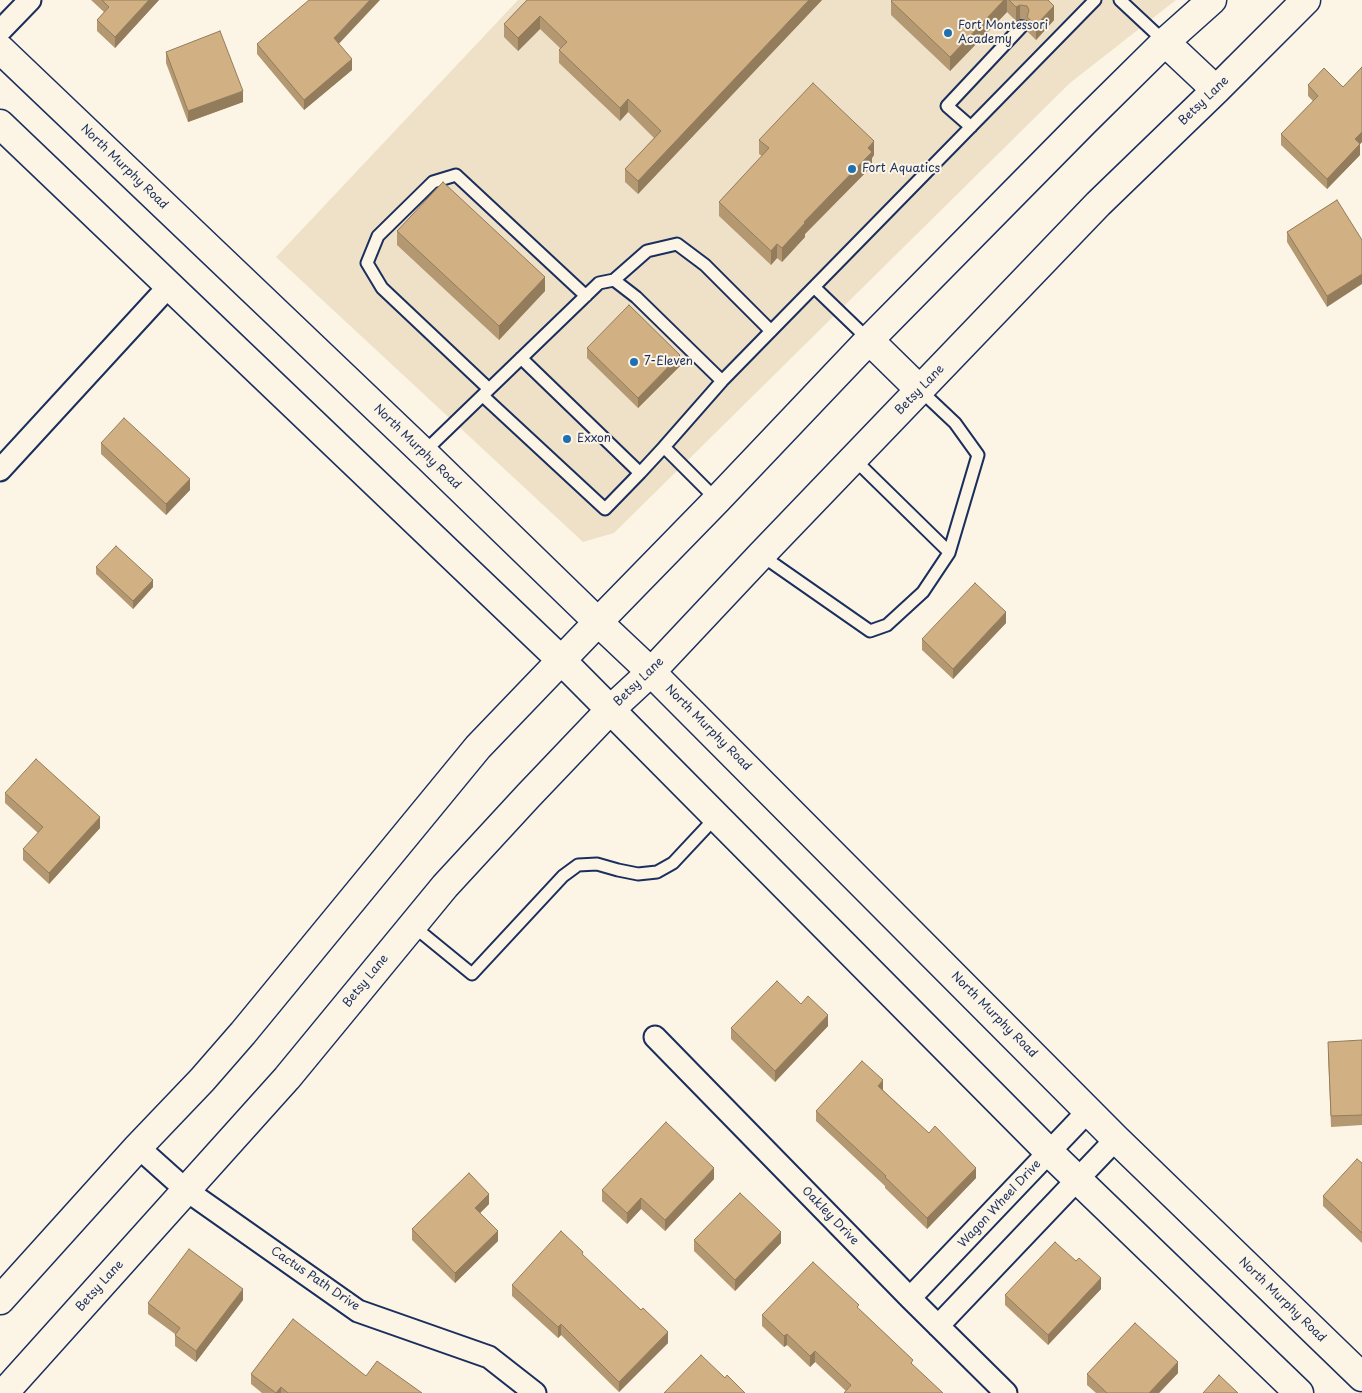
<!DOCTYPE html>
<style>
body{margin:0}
canvas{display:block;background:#fcf5e5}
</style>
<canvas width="1362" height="1393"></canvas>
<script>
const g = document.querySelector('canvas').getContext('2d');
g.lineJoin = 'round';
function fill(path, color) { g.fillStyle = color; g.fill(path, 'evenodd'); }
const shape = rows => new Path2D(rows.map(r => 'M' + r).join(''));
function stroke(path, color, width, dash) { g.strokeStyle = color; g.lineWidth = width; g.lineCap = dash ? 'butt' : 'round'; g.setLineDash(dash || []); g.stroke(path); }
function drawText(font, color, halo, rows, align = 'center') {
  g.font = font + ' "Playpen Sans",sans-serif'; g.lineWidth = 4; g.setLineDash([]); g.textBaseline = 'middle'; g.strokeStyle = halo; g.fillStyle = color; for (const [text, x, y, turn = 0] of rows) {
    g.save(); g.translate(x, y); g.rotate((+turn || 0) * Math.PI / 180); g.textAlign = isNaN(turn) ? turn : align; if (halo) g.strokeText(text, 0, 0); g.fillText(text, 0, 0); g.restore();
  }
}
const built = shape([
 [518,0,1176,0,1070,83,614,533,583,542,276,257]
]);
const lane = shape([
 [1120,0,1165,42],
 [971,127,947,106,1022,26],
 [614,280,647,251,677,244,705,265,771,331],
 [814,287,869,340],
 [521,358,640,473,664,447],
 [722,381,1095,0],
 [489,389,382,288,367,263,378,236,433,182,456,175,586,296],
 [483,396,605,509,640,473],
 [424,452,599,283,614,280,636,297,722,381,664,447,717,500],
 [854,459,949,552],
 [761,555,870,631,887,625,923,592,949,553,978,455,955,423,920,390],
 [412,925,472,974,563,876,578,865,597,864,618,870,638,874,657,872,673,863,716,817]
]);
const street = shape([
 [0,31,30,0],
 [0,470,169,286],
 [655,1037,910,1298,1006,1393],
 [138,1147,186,1190,358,1311,489,1357,535,1393],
 [910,1298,1089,1110],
 [938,1326,1116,1139]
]);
const secondary = shape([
 [1165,42,1216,90],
 [0,49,427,456,598,622,651,672,1116,1139,1362,1377],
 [0,124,561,660,1049,1152,1299,1393],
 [869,340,920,390],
 [0,1300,138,1147,202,1080,243,1033,478,747,598,622,717,500,869,340,1085,121,1165,42,1212,0],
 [4,1393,287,1078,445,886,528,796,610,710,651,672,761,555,1098,204,1216,90,1306,0]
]);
const wall = shape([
 [91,0,159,0,115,48,97,31,97,20,104,12],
 [527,0,822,0,638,194,625,182,625,169,654,138,628,112,620,121,559,63,559,50,560,48,540,29,518,51,504,37,504,24],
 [892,0,1048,0,1054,20,1036,40,1027,31,1027,20,1020,19,1016,21,1007,12,950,71,891,15,891,1],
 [257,44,339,44,352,70,304,110,257,54],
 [166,52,243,102,188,122,166,63],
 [1362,67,1362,142,1360,144,1360,155,1327,189,1281,145,1281,134,1313,101,1308,96,1308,85,1343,87],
 [759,140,874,155,872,158,872,166,805,234,805,237,782,262,777,258,771,265,719,216,719,202,762,156,759,154],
 [1337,200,1327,307,1287,242,1287,232],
 [397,231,545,291,499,340,397,245],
 [587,348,680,366,638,408,587,358],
 [101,443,190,490,166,515,101,454],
 [96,567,153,587,133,609,96,574],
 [1006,623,953,679,922,650,922,639],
 [5,793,100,828,49,884,23,860,23,849,38,833,5,803],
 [801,1004,828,1026,775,1082,731,1039,731,1028],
 [1362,1040,1362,1125,1331,1127,1328,1052],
 [883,1090,976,1178,927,1229,885,1188,885,1186,816,1121,816,1111],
 [1362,1163,1362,1243,1323,1206,1323,1196],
 [714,1179,665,1231,641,1209,627,1224,602,1201,602,1190],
 [489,1204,480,1213,498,1241,455,1283,412,1240,412,1229],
 [694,1240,781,1243,735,1291,694,1251],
 [583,1255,668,1343,619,1392,561,1335,558,1338,512,1296,512,1285],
 [1101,1289,1048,1345,1005,1305,1005,1295],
 [243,1300,196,1362,175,1346,175,1334,148,1314,148,1303],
 [859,1309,913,1360,846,1391,815,1362,810,1367,787,1345,784,1347,762,1326,762,1315],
 [1178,1373,1159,1393,1096,1393,1087,1385,1087,1374],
 [251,1374,366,1376,422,1393,262,1393,251,1384]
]);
const shadedWall = shape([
 [149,0,159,0,115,48,115,37],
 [370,0,380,0,334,49,334,38],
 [809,0,822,0,638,194,638,181],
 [1004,0,1007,0,1007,12,950,71,950,57],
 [1020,5,1020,19,1016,21,1016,7],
 [1054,6,1054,20,1036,40,1036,25],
 [540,16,540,29,518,51,518,38],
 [352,59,352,70,304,110,304,100],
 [243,91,243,102,188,122,188,111],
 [628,99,628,112,620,121,620,108],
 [1362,132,1362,142,1360,144,1360,155,1327,189,1327,179,1355,139],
 [874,141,874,155,872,158,872,166,805,234,805,237,782,262,782,248,804,222,868,148],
 [777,244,777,258,771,265,771,251],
 [1362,274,1362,284,1327,307,1327,296],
 [545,277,545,291,499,340,499,326],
 [680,355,680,366,638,408,638,398],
 [190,479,190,490,166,515,166,504],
 [153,580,153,587,133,609,133,601],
 [1006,612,1006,623,953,679,953,669],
 [100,817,100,828,49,884,49,873],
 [828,1015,828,1026,775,1082,775,1071],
 [883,1080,883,1091,878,1086],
 [714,1168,714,1179,665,1231,665,1220],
 [976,1168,976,1178,927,1229,927,1218],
 [489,1194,489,1204,475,1218,475,1208],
 [641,1198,641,1209,627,1224,627,1213],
 [498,1231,498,1241,455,1283,455,1273],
 [781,1232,781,1243,735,1291,735,1280],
 [1101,1278,1101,1289,1048,1345,1048,1335],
 [243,1289,243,1300,196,1362,196,1351],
 [561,1324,561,1335,558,1338,558,1327],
 [668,1332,668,1343,619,1392,619,1382],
 [787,1334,787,1345,784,1347,784,1336],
 [815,1351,815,1362,810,1367,810,1356],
 [1178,1362,1178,1373,1159,1393,1149,1393],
 [281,1387,281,1393,276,1393]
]);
const building = shape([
 [102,0,149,0,115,37,97,20,109,7,102,0],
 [309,0,370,0,334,38,352,59,304,100,257,44,309,0],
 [527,0,809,0,638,181,625,169,661,131,628,99,620,108,559,50,567,42,540,16,518,38,504,24,527,0],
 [892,0,1004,0,950,57,891,1,892,0],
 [1009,0,1048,0,1054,6,1036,25,1027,17,1029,10,1027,6,1020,5,1016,7,1009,0],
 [220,31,243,91,188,111,166,52,220,31],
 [1362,67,1362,132,1355,139,1360,144,1327,179,1281,134,1318,96,1308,85,1324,68,1343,87,1362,67],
 [813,83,874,141,868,148,872,152,804,222,805,223,782,248,777,244,771,251,719,202,769,148,759,140,813,83],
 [443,182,545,277,499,326,397,231,443,182],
 [1337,200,1362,240,1362,274,1327,296,1287,232,1337,200],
 [629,305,680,355,638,398,587,348,629,305],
 [124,418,190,479,166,504,101,443,124,418],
 [116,546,153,580,133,601,96,567,116,546],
 [975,583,1006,612,953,669,922,639,975,583],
 [36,759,100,817,49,873,23,849,43,827,5,793,36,759],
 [777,981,801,1004,808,996,828,1015,775,1071,731,1028,777,981],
 [1362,1040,1362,1115,1331,1116,1328,1042,1362,1040],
 [862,1061,883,1080,878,1086,929,1133,935,1126,976,1168,927,1218,885,1177,886,1176,816,1111,862,1061],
 [666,1122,714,1168,665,1220,641,1198,627,1213,602,1190,666,1122],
 [1357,1159,1362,1163,1362,1233,1323,1196,1357,1159],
 [469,1173,489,1194,475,1208,498,1231,455,1273,412,1229,469,1173],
 [740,1193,781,1232,735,1280,694,1240,740,1193],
 [561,1231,583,1252,582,1254,641,1310,643,1308,668,1332,619,1382,561,1324,558,1327,512,1285,561,1231],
 [1055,1242,1076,1261,1079,1258,1101,1278,1048,1335,1005,1295,1055,1242],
 [189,1249,243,1289,196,1351,175,1335,180,1328,148,1303,189,1249],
 [813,1262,859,1305,857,1307,913,1360,911,1363,943,1393,844,1393,851,1385,815,1351,810,1356,787,1334,784,1336,762,1315,813,1262],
 [293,1319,366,1376,377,1361,422,1393,288,1393,281,1387,276,1393,251,1374,293,1319],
 [1135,1323,1178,1362,1149,1393,1107,1393,1087,1374,1135,1323],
 [701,1355,725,1378,727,1375,745,1393,664,1393,701,1355],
 [1219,1375,1238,1393,1203,1393,1219,1375]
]);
const markers = [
 [948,33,5,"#1f6fb2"],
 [852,169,5,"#1f6fb2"],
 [634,362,5,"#1f6fb2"],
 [567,439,5,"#1f6fb2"]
];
const poiNames = [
 ["Fort Montessori",958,26],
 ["Academy",958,40],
 ["Fort Aquatics",862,169],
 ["7-Eleven",644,362],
 ["Exxon",577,439]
];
const streetNames = [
 ["Betsy Lane",1204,101,-44],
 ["North Murphy Road",124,167,44],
 ["Betsy Lane",920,390,-46],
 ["North Murphy Road",417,447,44],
 ["Betsy Lane",639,682,-44],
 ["North Murphy Road",708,728,45],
 ["Betsy Lane",366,981,-51],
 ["North Murphy Road",994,1015,45],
 ["Wagon Wheel Drive",1000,1204,-47],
 ["Oakley Drive",830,1216,46],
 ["Cactus Path Drive",315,1279,34],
 ["Betsy Lane",100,1286,-48],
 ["North Murphy Road",1282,1300,44]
];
fill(built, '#efe1c8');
stroke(lane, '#1b2f5e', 15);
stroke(street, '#1b2f5e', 25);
stroke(secondary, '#1b2f5e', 31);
stroke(lane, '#fcf5e5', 11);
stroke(street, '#fcf5e5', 21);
stroke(secondary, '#fcf5e5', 28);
fill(wall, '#b49872');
fill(shadedWall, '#927c5c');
fill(building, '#d1b184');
stroke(building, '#927c5c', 1);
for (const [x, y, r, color] of markers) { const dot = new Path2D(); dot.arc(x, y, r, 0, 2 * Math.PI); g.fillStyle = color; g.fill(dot); stroke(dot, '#fcf5e5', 2); }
drawText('12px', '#1b2f5e', '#fcf5e5', poiNames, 'left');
drawText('12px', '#1b2f5e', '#fcf5e5', streetNames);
</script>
